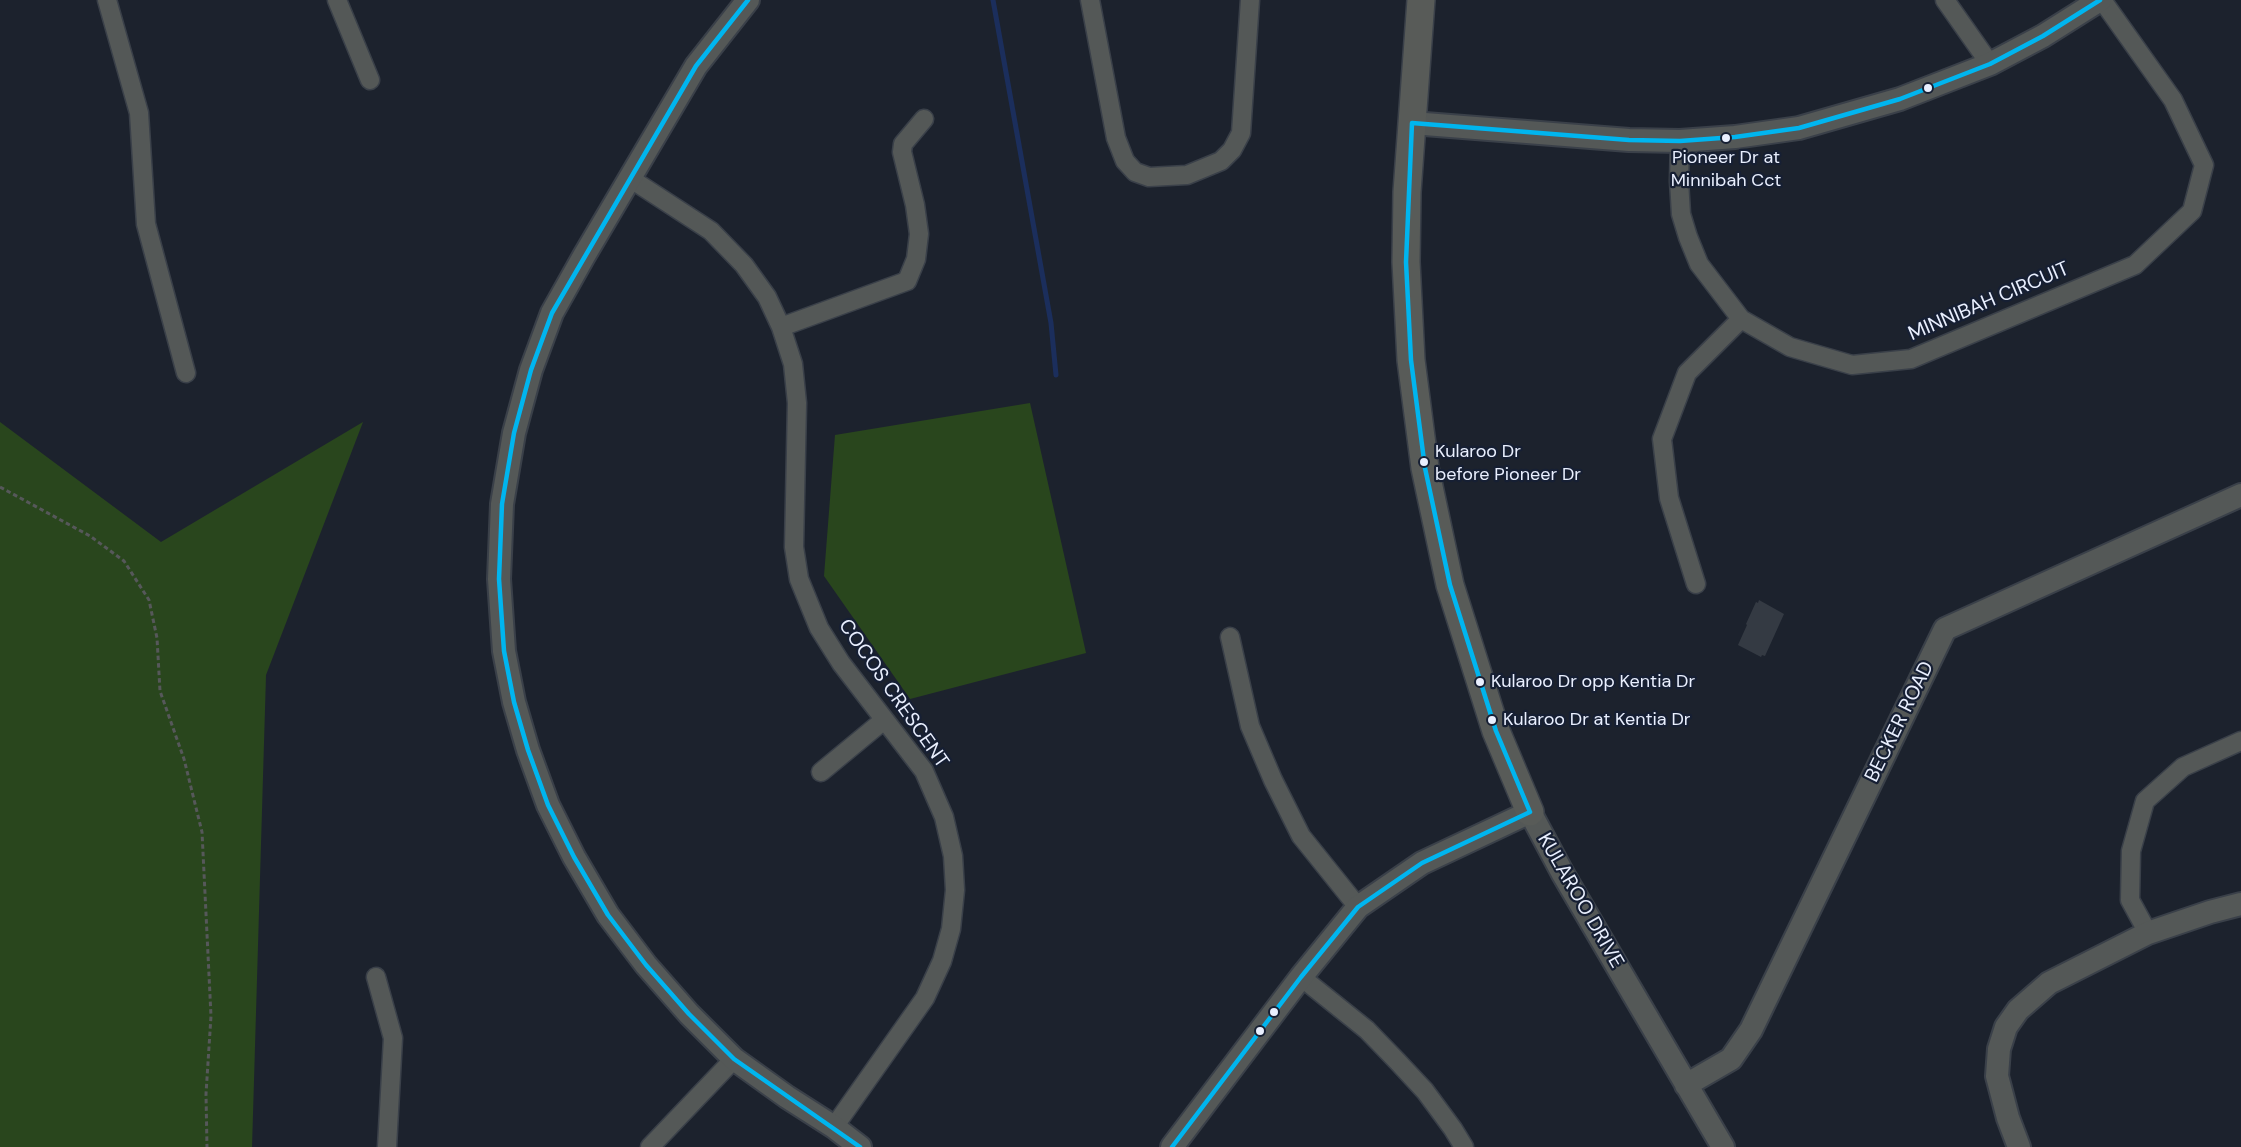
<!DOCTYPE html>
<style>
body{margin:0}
canvas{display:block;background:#1c222d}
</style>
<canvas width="2241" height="1147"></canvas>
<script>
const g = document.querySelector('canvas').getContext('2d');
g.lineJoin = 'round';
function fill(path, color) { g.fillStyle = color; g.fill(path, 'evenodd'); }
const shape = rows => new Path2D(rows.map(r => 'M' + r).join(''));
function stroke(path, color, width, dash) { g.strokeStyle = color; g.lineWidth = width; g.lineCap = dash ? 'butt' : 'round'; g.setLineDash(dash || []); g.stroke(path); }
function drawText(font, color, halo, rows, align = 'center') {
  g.font = font + ' "DM Sans",sans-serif'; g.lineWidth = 4.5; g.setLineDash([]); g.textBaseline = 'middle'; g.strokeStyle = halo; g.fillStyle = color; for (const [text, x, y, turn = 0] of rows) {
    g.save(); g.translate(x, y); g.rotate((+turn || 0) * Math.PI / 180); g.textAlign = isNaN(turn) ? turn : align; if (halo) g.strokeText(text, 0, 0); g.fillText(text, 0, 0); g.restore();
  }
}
const green = shape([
 [1030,403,1086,653,910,699,824,576,835,435],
 [0,422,161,542,363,422,266,675,252,1147,0,1147]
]);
const stream = shape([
 [993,0,1051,323,1056,375]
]);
const building = shape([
 [1759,600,1784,614,1765,656,1762,655,1761,657,1738,645,1747,625,1746,624,1756,602,1758,603]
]);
const path = shape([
 [0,487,90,536,124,561,149,600,157,638,160,691,184,759,202,832,211,1016,206,1094,207,1147]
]);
const minor = shape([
 [107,0,139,113,146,224,186,373],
 [337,0,370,80],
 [1090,0,1116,138,1125,161,1135,172,1149,177,1187,175,1221,161,1232,150,1241,133,1250,0],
 [1945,0,1990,64],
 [1680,141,1679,181,1681,214,1688,237,1699,264,1741,319,1790,347,1852,365,1911,359,2135,265,2192,211,2204,165,2173,100,2102,0],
 [631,179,711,231,744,265,767,297,781,327,793,364,797,403,794,547,799,579,819,628,841,663,924,771,944,817,953,856,955,890,951,929,942,961,925,998,834,1127],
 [781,327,907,281,916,259,919,234,915,205,902,152,903,144,924,119],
 [1696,584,1669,498,1662,439,1687,373,1741,319],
 [1230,637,1250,726,1273,780,1301,836,1358,907],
 [821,772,884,720],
 [2148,933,2130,900,2131,851,2145,801,2183,767,2241,741],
 [376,977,393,1038,387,1147],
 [1301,977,1367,1030,1398,1062,1425,1091,1453,1129,1464,1147],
 [650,1147,734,1059]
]);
const tertiary = shape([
 [748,0,696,66,584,256,552,313,531,370,514,433,502,504,499,579,504,651,514,702,528,750,548,805,574,857,608,915,646,965,689,1014,734,1059,787,1097,834,1127,860,1147],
 [1412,123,1629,140,1680,141,1735,137,1799,128,1900,99,1990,64,2043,36,2100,0],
 [1686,1085,1731,1059,1751,1030,1945,629,2241,495],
 [1172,1147,1301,977,1358,907,1422,863,1530,812,1563,874,1723,1147],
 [2019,1147,2008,1118,1997,1076,1999,1049,2006,1027,2018,1010,2049,983,2148,933,2210,912,2241,904]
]);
const secondary = shape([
 [1421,0,1407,192,1406,262,1411,360,1425,468,1450,585,1496,731,1530,812]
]);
const bus1 = shape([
 [748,0,696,66,552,313,531,370,514,433,502,504,499,579,504,651,514,702,528,750,548,805,574,857,608,915,646,965,689,1014,734,1059,860,1147],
 [1412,123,1629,140,1680,141,1735,137,1799,128,1900,99,1990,64,2043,36,2100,0],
 [1412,123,1406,262,1411,360,1425,468,1450,585,1496,731,1530,812],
 [1172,1147,1301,977,1358,907,1422,863,1530,812]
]);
const markers = [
 [1928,88,5,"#e9effe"],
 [1726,138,5,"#e9effe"],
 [1424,462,5,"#e9effe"],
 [1480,682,5,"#e9effe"],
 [1492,720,5,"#e9effe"],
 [1274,1012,5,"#e9effe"],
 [1260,1031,5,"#e9effe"]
];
const busNames = [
 ["Pioneer Dr at",1726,158,"center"],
 ["Minnibah Cct",1726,181,"center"],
 ["Kularoo Dr",1435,452],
 ["before Pioneer Dr",1435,475],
 ["Kularoo Dr opp Kentia Dr",1491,682],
 ["Kularoo Dr at Kentia Dr",1503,720]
];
const streetNames = [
 ["MINNIBAH CIRCUIT",1989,302,-23],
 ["COCOS CRESCENT",893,694,55],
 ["BECKER ROAD",1900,722,-64],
 ["KULAROO DRIVE",1580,901,60]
];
fill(green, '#29461d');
stroke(stream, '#1b2e5c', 5);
fill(building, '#343a43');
stroke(minor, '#3a4049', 21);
stroke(tertiary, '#3a4049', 26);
stroke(secondary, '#3a4049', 30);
stroke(path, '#56585a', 3, [4.5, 3]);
stroke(minor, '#545857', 18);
stroke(tertiary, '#545857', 22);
stroke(secondary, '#585b58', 27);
stroke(bus1, '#00b5ef', 4.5);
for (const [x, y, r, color] of markers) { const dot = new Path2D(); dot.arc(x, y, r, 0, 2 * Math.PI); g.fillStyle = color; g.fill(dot); stroke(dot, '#161f33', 2); }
drawText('18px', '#e9effe', '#161f33', busNames, 'left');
drawText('20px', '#e9effe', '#161f33', streetNames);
</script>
